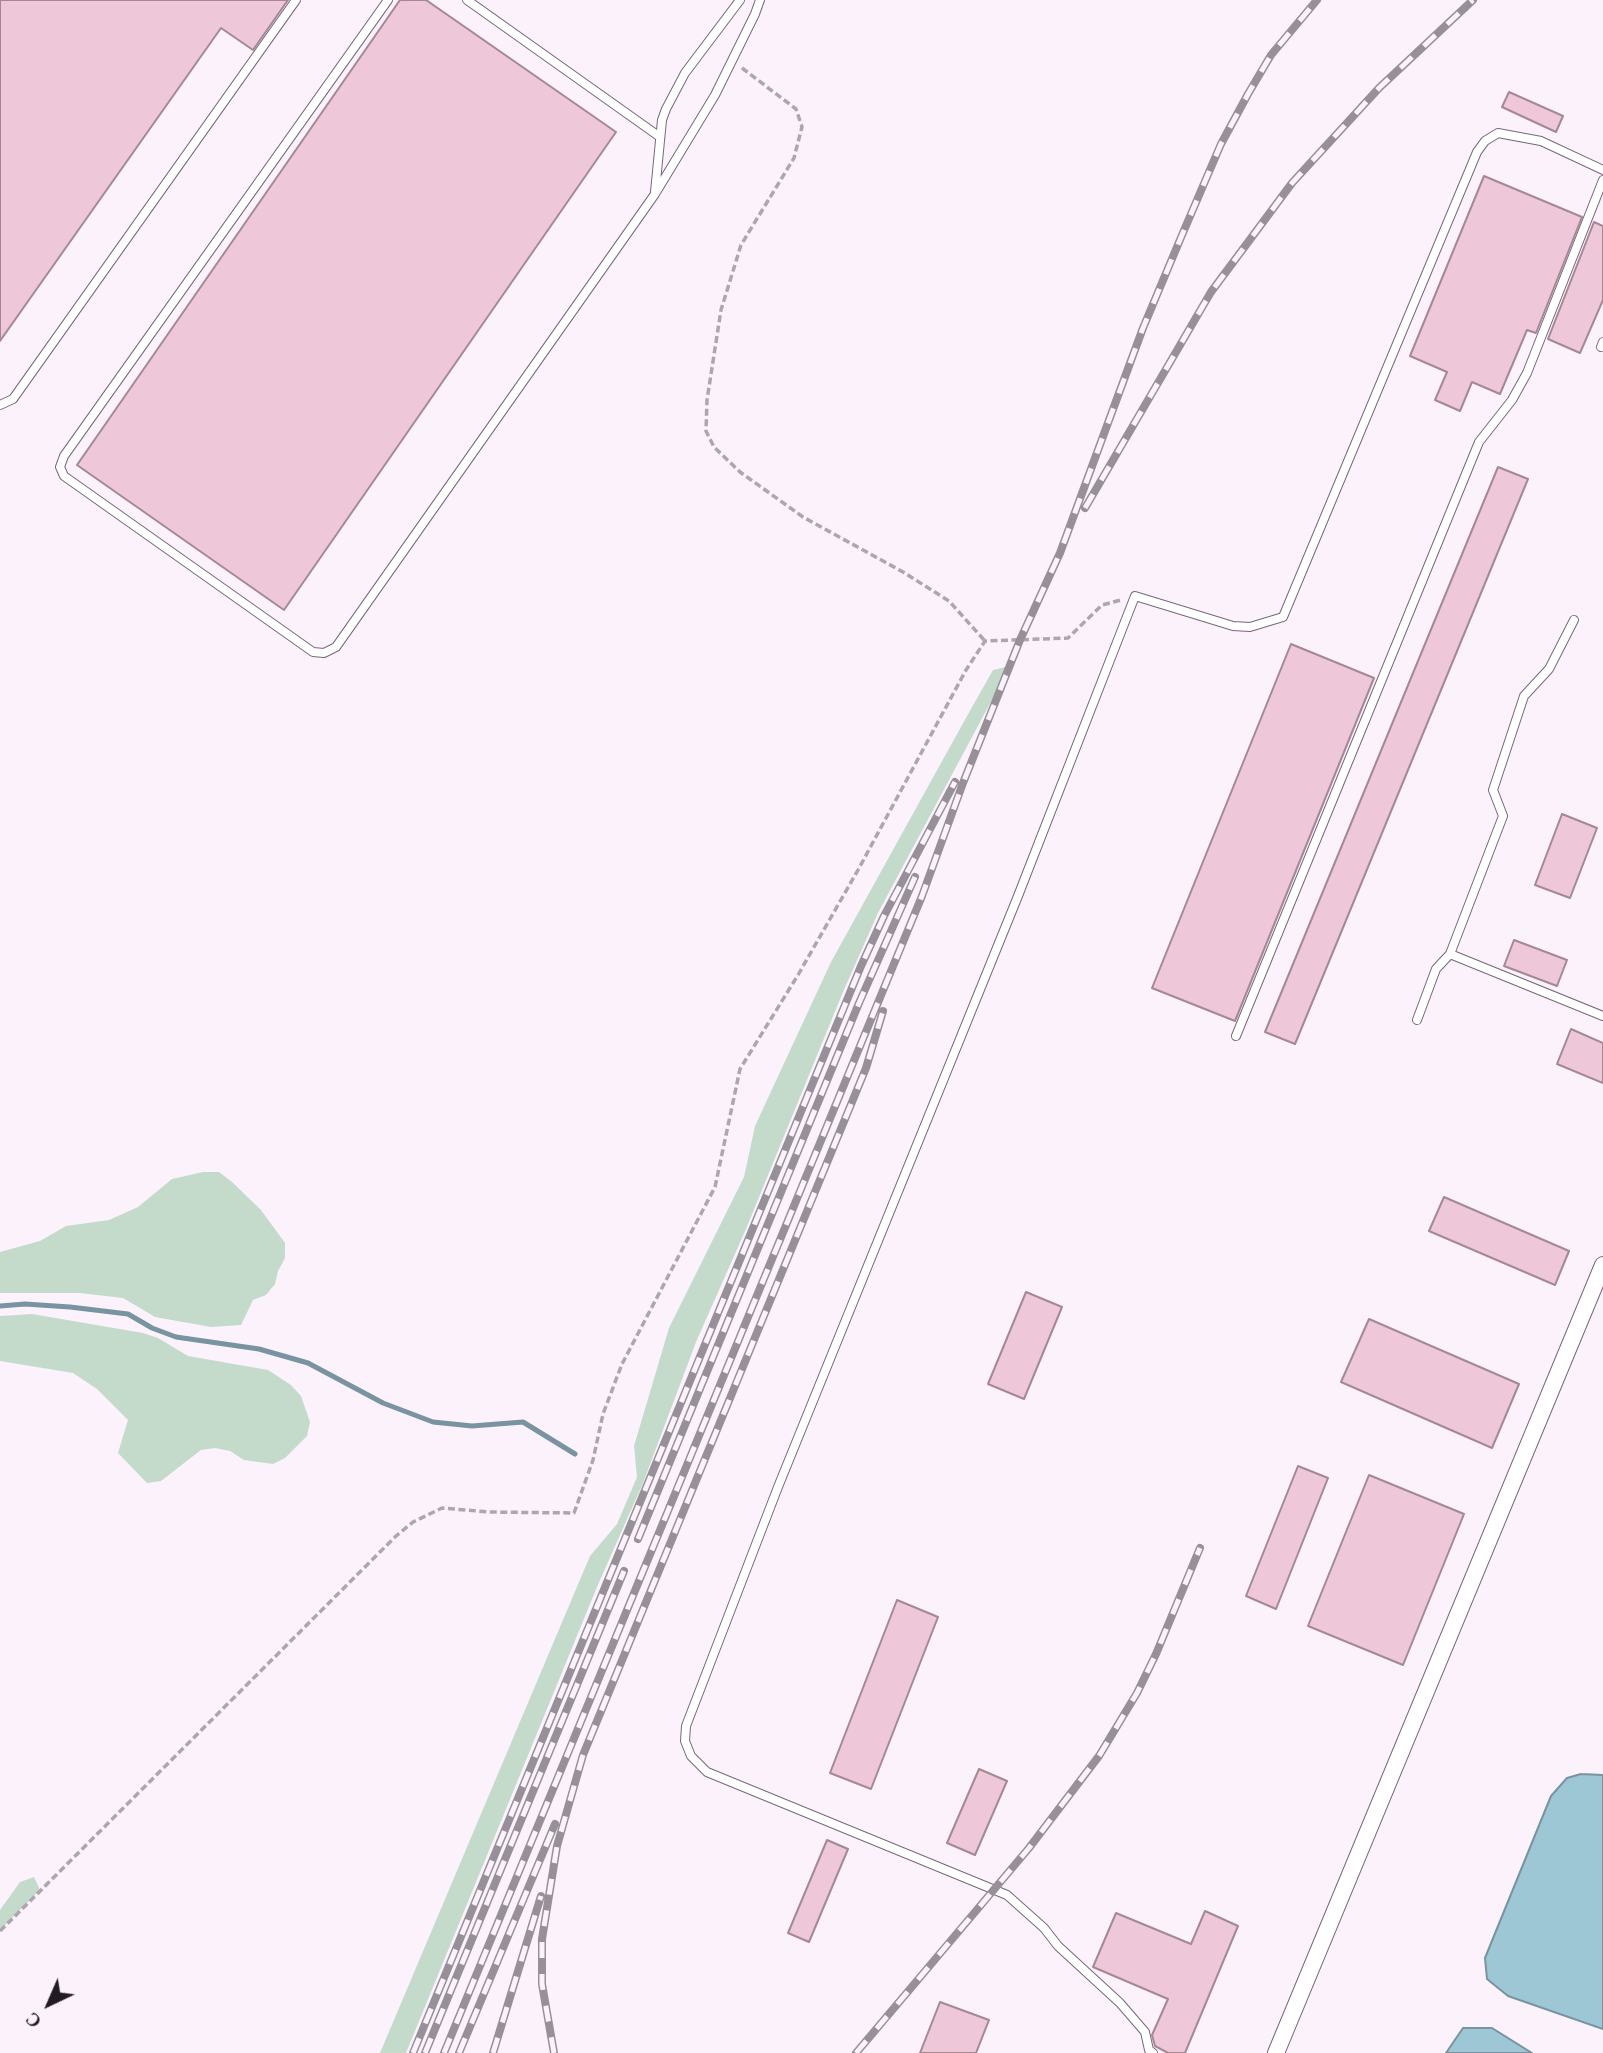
<!DOCTYPE html>
<meta charset="utf-8">
<style>
body{margin:0}
#map{position:relative;width:1603px;height:2053px;overflow:hidden;background:#fbf2fc;font-family:Spectral,serif}
canvas{display:block}
.north{position:absolute;left:14px;top:1969px;width:70px;height:70px;-webkit-text-stroke:5px #fbf2fc;paint-order:stroke;rotate:224deg;font-size:19px;font-weight:700;line-height:28px;text-align:center;color:#231b24}
.north::after{content:'';display:block;margin:auto;width:24px;height:32px;background:#231b24;clip-path:polygon(50% 0,100% 100%,50% 72%,0 100%)}
</style>
<div id="map">
<canvas width="1603" height="2053"></canvas>
<div class="north">С</div>
</div>
<script>
const g = document.querySelector('canvas').getContext('2d');
g.lineJoin = 'round';
function fill(path, color) { g.fillStyle = color; g.fill(path, 'evenodd'); }
const shape = rows => new Path2D(rows.map(r => 'M' + r).join(''));
function stroke(path, color, width, dash) { g.strokeStyle = color; g.lineWidth = width; g.lineCap = dash ? 'butt' : 'round'; g.setLineDash(dash || []); g.stroke(path); }
const green = shape([
 [1010,666,878,913,843,992,746,1229,696,1342,643,1483,597,1587,406,2053,380,2053,590,1556,617,1524,637,1477,634,1446,669,1328,744,1177,755,1126,831,962,962,725,993,670],
 [203,1172,219,1172,232,1182,261,1210,285,1243,285,1258,278,1271,275,1284,266,1295,253,1300,241,1325,211,1327,155,1317,123,1298,80,1293,0,1293,0,1252,40,1241,66,1226,109,1220,138,1207,172,1179],
 [32,1314,143,1333,158,1338,188,1356,268,1370,291,1385,301,1396,310,1422,307,1436,285,1458,273,1464,244,1460,230,1451,215,1448,201,1450,161,1481,147,1483,118,1453,128,1420,97,1389,73,1373,0,1361,0,1316],
 [34,1877,40,1890,0,1930,0,1910,20,1882]
]);
const water = shape([
 [1581,1774,1603,1775,1603,2029,1508,1996,1487,1979,1485,1958,1551,1796,1567,1778,1581,1774],
 [1463,2028,1492,2028,1532,2053,1446,2053,1463,2028]
]);
const stream = shape([
 [0,1306,25,1304,70,1307,128,1314,152,1328,176,1337,259,1349,308,1363,383,1403,433,1422,472,1426,523,1422,575,1454]
]);
const building = shape([
 [0,0,288,0,253,50,221,28,0,341,0,0],
 [400,0,426,0,616,132,284,610,77,465,400,0],
 [1509,92,1563,116,1556,132,1502,107,1509,92],
 [1484,176,1582,217,1536,333,1527,330,1500,394,1472,382,1460,411,1435,400,1447,372,1410,356,1484,176],
 [1594,222,1603,226,1603,300,1580,353,1548,339,1594,222],
 [1498,467,1528,479,1295,1044,1265,1032,1498,467],
 [1291,644,1374,678,1235,1021,1152,988,1291,644],
 [1562,814,1597,828,1570,898,1535,885,1562,814],
 [1514,940,1567,960,1557,986,1504,966,1514,940],
 [1571,1029,1603,1043,1603,1083,1557,1064,1571,1029],
 [1444,1197,1569,1251,1555,1285,1429,1231,1444,1197],
 [1026,1292,1062,1307,1024,1399,988,1384,1026,1292],
 [1369,1319,1519,1384,1492,1448,1341,1382,1369,1319],
 [1298,1466,1328,1478,1276,1609,1246,1596,1298,1466],
 [1369,1475,1464,1514,1403,1665,1308,1626,1369,1475],
 [897,1600,938,1617,871,1789,830,1773,897,1600],
 [979,1769,1007,1781,975,1855,947,1843,979,1769],
 [827,1840,848,1849,809,1942,788,1933,827,1840],
 [1205,1911,1238,1926,1185,2053,1168,2053,1155,2046,1152,2035,1168,1999,1093,1967,1116,1913,1191,1944,1205,1911],
 [940,2002,989,2020,976,2053,920,2053,940,2002]
]);
const path = shape([
 [742,68,796,109,802,127,794,158,741,245,721,310,707,400,706,431,714,447,740,472,803,517,903,572,949,601,985,641],
 [0,1931,396,1536,413,1522,442,1508,489,1512,574,1513,593,1460,603,1414,622,1364,715,1187,740,1069,798,975,858,870,966,670,985,641,1068,638,1102,605,1121,600]
]);
const service = shape([
 [388,0,64,456,60,467,64,476,313,652,324,653,336,647,655,194,715,95,755,14,760,0],
 [467,0,660,137],
 [655,192,662,120,666,109,685,73,740,0],
 [1601,347,1603,342],
 [0,405,13,399,296,0],
 [1450,954,1603,1016],
 [1417,1020,1436,969,1450,954,1503,816,1493,790,1524,696,1549,669,1574,620],
 [1236,1036,1479,442,1512,400,1527,373,1603,180],
 [1153,2053,1149,2050,1145,2032,1120,2003,1058,1946,1044,1928,1007,1895,707,1772,691,1756,685,1741,686,1726,778,1487,1018,896,1135,596,1233,626,1250,627,1283,617,1477,152,1485,141,1498,133,1541,141,1603,170]
]);
const minor = shape([
 [1276,2053,1603,1265]
]);
const rail = shape([
 [1085,508,1211,292,1292,183,1379,88,1473,0],
 [638,1539,859,1003,915,877],
 [413,2053,861,966,884,916,955,782],
 [425,2053,624,1571],
 [444,2053,922,896,963,783,1020,640,1060,553,1143,328,1182,235,1221,144,1248,94,1271,55,1317,0],
 [459,2053,555,1824],
 [493,2053,541,1896],
 [554,2053,542,1984,542,1939,557,1846,583,1755,866,1068,883,1011],
 [856,2053,1029,1848,1099,1756,1137,1693,1156,1654,1200,1548]
]);
fill(green, '#c4dbcc');
fill(water, '#9ec7d5');
stroke(water, '#7993a0', 2);
stroke(stream, '#7993a0', 5);
fill(building, '#eec8d8');
stroke(building, '#a58894', 2);
stroke(service, '#79677c', 10);
stroke(minor, '#79677c', 18);
stroke(path, '#aea5af', 3.5, [7, 3.5]);
stroke(service, '#fff', 8);
stroke(minor, '#fff', 16);
stroke(rail, '#989099', 8);
stroke(rail, '#fbf2fc', 5, [16]);
</script>
